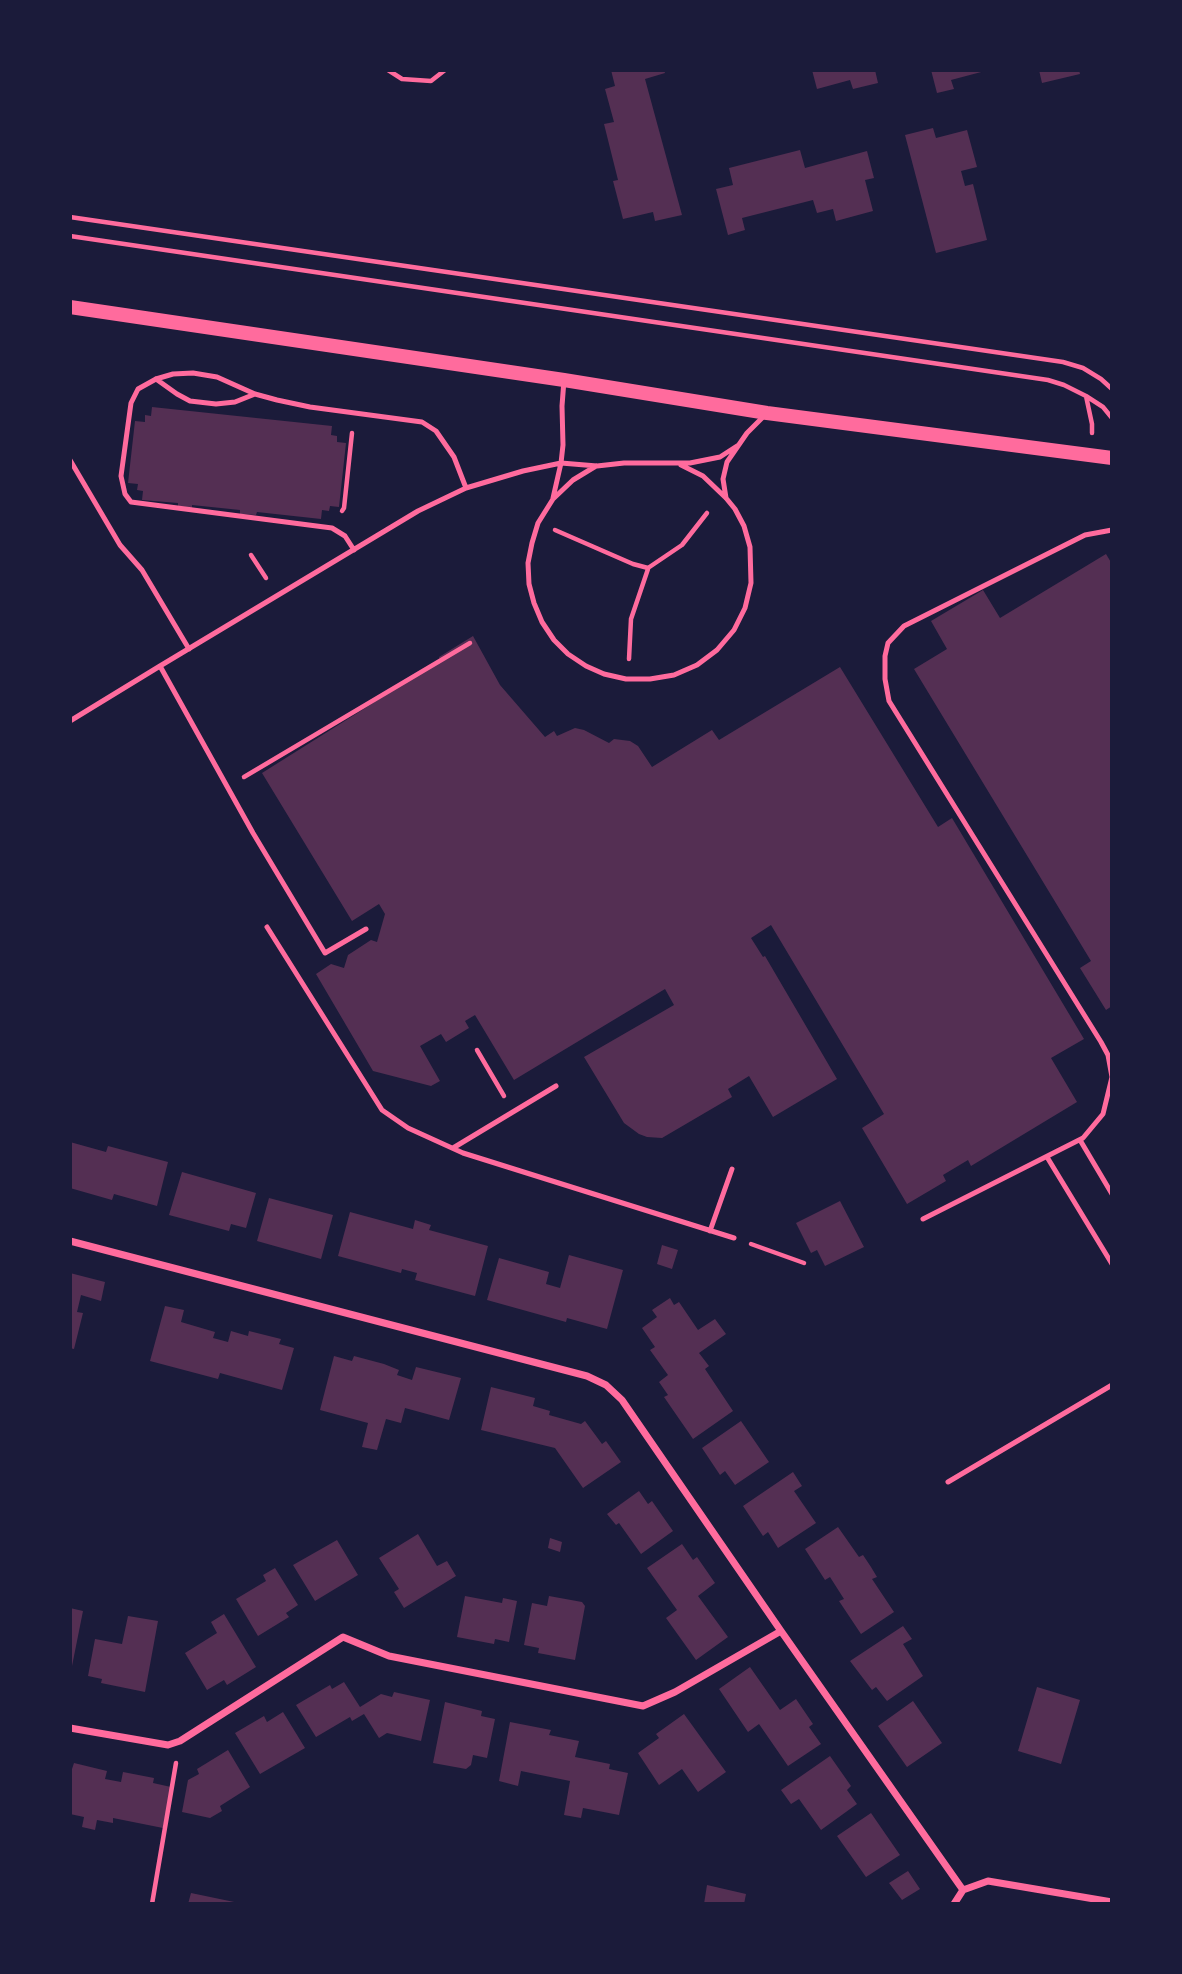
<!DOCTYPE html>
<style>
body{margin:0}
#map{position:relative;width:1182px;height:1974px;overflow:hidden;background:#1b1b3a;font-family:"Times New Roman",serif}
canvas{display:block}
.frame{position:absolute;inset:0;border:72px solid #1b1b3a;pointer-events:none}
</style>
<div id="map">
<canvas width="1182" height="1974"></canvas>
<div class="frame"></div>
</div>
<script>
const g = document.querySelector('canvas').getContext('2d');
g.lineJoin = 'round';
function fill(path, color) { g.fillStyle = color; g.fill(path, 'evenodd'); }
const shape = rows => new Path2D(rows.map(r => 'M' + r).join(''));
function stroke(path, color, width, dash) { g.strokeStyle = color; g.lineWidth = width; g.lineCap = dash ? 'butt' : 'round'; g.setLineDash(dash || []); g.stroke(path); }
const building = shape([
 [611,70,664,70,665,73,645,79,682,215,655,221,653,212,623,219,613,181,618,180,604,124,614,122,605,89,615,86],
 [812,70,875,70,878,83,853,89,850,80,817,89],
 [931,70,985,70,985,71,951,80,954,89,937,93],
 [1039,70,1079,70,1080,74,1042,83],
 [933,128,936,138,967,130,977,167,961,171,965,186,973,184,987,240,936,253,905,135],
 [800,150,805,168,867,151,874,178,865,180,873,211,836,221,833,209,817,213,813,200,742,218,745,230,728,235,716,189,733,185,729,168],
 [152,407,332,426,331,435,337,436,337,442,346,443,339,507,330,506,329,511,322,510,321,519,257,512,256,515,240,514,240,510,192,505,192,508,178,506,178,503,142,500,143,491,137,490,138,484,128,483,135,421,145,422,145,415,151,416],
 [1106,554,1112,564,1112,1006,1106,1010,1080,968,1091,961,914,669,947,649,931,621,983,590,1000,618],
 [473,636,500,685,545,737,554,731,557,736,575,728,584,730,609,743,614,739,630,741,638,746,652,767,712,730,719,740,840,667,938,827,952,818,1084,1039,1051,1058,1077,1102,971,1166,968,1160,943,1175,946,1181,907,1204,862,1128,884,1114,771,925,751,938,763,957,765,956,837,1079,773,1117,749,1076,728,1089,732,1097,662,1138,647,1137,639,1134,624,1123,584,1057,674,1005,665,989,514,1080,475,1015,465,1021,469,1028,446,1042,441,1034,420,1046,440,1081,431,1086,373,1071,316,974,331,964,344,968,348,955,371,940,377,942,385,914,379,904,352,921,262,773,440,661,439,657],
 [70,1142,106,1152,108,1146,168,1162,157,1206,114,1194,112,1200,70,1188],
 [182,1172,256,1193,246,1228,231,1224,229,1231,169,1215],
 [269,1198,333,1215,321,1259,257,1241],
 [840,1201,864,1247,825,1266,817,1250,811,1253,796,1223],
 [350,1212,413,1229,415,1220,431,1225,429,1230,488,1246,475,1296,415,1280,417,1273,402,1269,401,1273,338,1256],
 [662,1245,678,1250,672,1269,657,1264],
 [569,1255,623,1270,607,1329,567,1318,566,1322,487,1300,499,1258,549,1272,546,1284,560,1288],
 [70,1273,105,1282,101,1301,81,1295,77,1312,83,1313,74,1349,70,1348],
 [670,1298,674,1305,679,1302,698,1330,715,1319,726,1334,699,1353,709,1366,705,1369,733,1411,693,1439,664,1397,668,1395,659,1382,668,1375,650,1350,655,1347,642,1328,657,1317,652,1310],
 [165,1306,184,1310,181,1322,215,1332,213,1338,228,1342,231,1331,248,1336,249,1331,281,1339,279,1344,294,1348,282,1390,220,1373,218,1379,150,1361],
 [334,1356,352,1361,354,1356,384,1364,399,1370,397,1375,412,1380,416,1367,461,1378,449,1420,405,1408,401,1423,386,1419,377,1450,362,1447,368,1423,320,1410],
 [491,1387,535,1398,533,1406,550,1411,549,1415,581,1424,585,1421,602,1444,606,1441,621,1462,583,1488,555,1448,481,1430],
 [741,1421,769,1462,735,1485,725,1471,720,1475,702,1448],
 [793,1472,802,1486,794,1491,816,1523,778,1548,768,1532,763,1536,743,1506],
 [639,1491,648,1504,652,1501,673,1531,641,1554,619,1523,616,1525,607,1514],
 [838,1527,859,1557,863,1555,871,1567,877,1577,872,1579,894,1612,861,1634,839,1601,844,1599,830,1577,825,1580,805,1549],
 [418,1534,437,1566,447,1561,456,1576,404,1608,394,1592,399,1589,379,1558],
 [550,1538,562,1542,560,1552,548,1548],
 [337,1540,358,1575,315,1601,293,1565],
 [682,1544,693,1560,697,1557,715,1583,698,1596,728,1637,696,1660,666,1618,677,1610,647,1568],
 [275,1568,298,1605,286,1613,289,1617,258,1636,236,1599,266,1581,263,1575],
 [465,1596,502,1603,503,1598,517,1601,509,1642,495,1639,494,1644,457,1637],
 [549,1596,582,1602,585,1606,575,1660,538,1653,539,1648,524,1645,532,1603,547,1606],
 [70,1608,83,1611,71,1671,70,1670],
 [224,1614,256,1667,227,1685,224,1680,207,1690,185,1653,217,1633,211,1622],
 [128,1616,158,1621,145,1692,101,1683,102,1679,88,1676,95,1639,122,1644],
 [903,1626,912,1639,903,1644,923,1676,887,1701,876,1687,872,1690,850,1661],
 [750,1667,780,1710,796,1699,813,1724,809,1727,821,1744,788,1766,759,1724,748,1732,719,1689],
 [344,1682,360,1707,381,1694,392,1697,394,1692,430,1700,421,1741,387,1733,379,1738,364,1714,352,1721,350,1717,316,1737,296,1705,330,1685,332,1689],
 [1037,1687,1080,1700,1061,1764,1018,1751],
 [913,1701,942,1743,907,1767,878,1726],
 [445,1702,482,1711,481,1716,495,1719,487,1758,473,1755,471,1765,466,1769,433,1763],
 [283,1712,305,1748,260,1774,235,1733,264,1716,267,1722],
 [684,1714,726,1772,698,1792,682,1769,659,1785,638,1753,659,1738,656,1734],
 [510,1722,551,1730,549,1735,579,1741,575,1757,610,1764,609,1769,628,1773,619,1815,583,1808,581,1818,564,1815,570,1781,521,1771,518,1786,499,1781],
 [228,1750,250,1787,220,1806,222,1811,210,1818,182,1812,188,1780,199,1774,197,1769],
 [830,1756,851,1786,847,1790,857,1804,821,1830,799,1799,791,1804,781,1790],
 [74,1763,107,1771,105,1779,121,1782,123,1772,154,1778,153,1783,171,1787,163,1828,113,1818,113,1823,97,1820,95,1830,82,1827,84,1817,70,1814,70,1769,72,1769],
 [871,1813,900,1855,866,1877,837,1836],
 [908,1871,920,1889,902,1900,889,1883],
 [707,1885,746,1894,744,1904,704,1904],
 [191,1893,239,1903,239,1904,188,1904]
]);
const path = shape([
 [388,70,402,79,431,81,445,70],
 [70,217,1063,362,1083,368,1101,379,1112,389],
 [70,236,1048,380,1064,385,1086,396],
 [1092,433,1092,424,1086,396,1103,407,1112,418],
 [342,511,344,508,352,433],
 [555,530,633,564,648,568,682,545,707,513],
 [251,555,266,578],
 [629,659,631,619,648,569],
 [244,777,470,643],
 [477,1050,504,1096],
 [751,1244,804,1263],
 [152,1904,176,1763]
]);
const service = shape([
 [156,379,177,394,190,401,216,404,235,402,255,394],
 [70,460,120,545,142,570,189,649],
 [596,466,573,480,553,499,538,523,532,543,528,563,529,584,534,603,542,622,554,640,568,654,586,666,604,674,626,679,650,679,674,675,697,665,717,650,734,630,745,608,751,583,750,547,744,526,735,509,726,498,703,476,681,465],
 [553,498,561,463,563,445,562,406,564,380],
 [726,498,723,479,727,462,747,433,766,414],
 [354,550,345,536,332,528,131,502,125,494,121,476,131,403,138,389,156,379,173,374,193,373,217,377,255,394,277,400,310,407,422,422,436,431,454,457,466,488],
 [70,721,160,666],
 [267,927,382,1110,408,1128,463,1153,734,1238],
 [366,929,325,953,253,833,160,666,418,511,466,488,523,471,561,463,597,466,624,463,690,463,720,457,737,446],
 [1080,1140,1112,1194],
 [453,1148,556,1086],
 [1047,1157,1112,1264],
 [923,1219,1083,1138,1103,1114,1112,1077,1108,1055,1101,1042,889,701,885,679,885,656,888,643,904,626,1085,535,1112,530],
 [710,1231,732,1169],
 [948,1482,1112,1385]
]);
const minor = shape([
 [70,1241,587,1376,606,1385,622,1400,781,1631,963,1890],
 [70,1728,168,1745,180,1741,343,1637,389,1656,643,1706,675,1692,781,1631],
 [954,1904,963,1890,988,1881,1112,1902]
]);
const secondary = shape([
 [70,307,564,380,767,413,1112,458]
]);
fill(building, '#542f53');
stroke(path, '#ff6b9d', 4.5);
stroke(service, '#ff6b9d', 5);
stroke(minor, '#ff6b9d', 7);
stroke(secondary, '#ff6b9d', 14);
</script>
